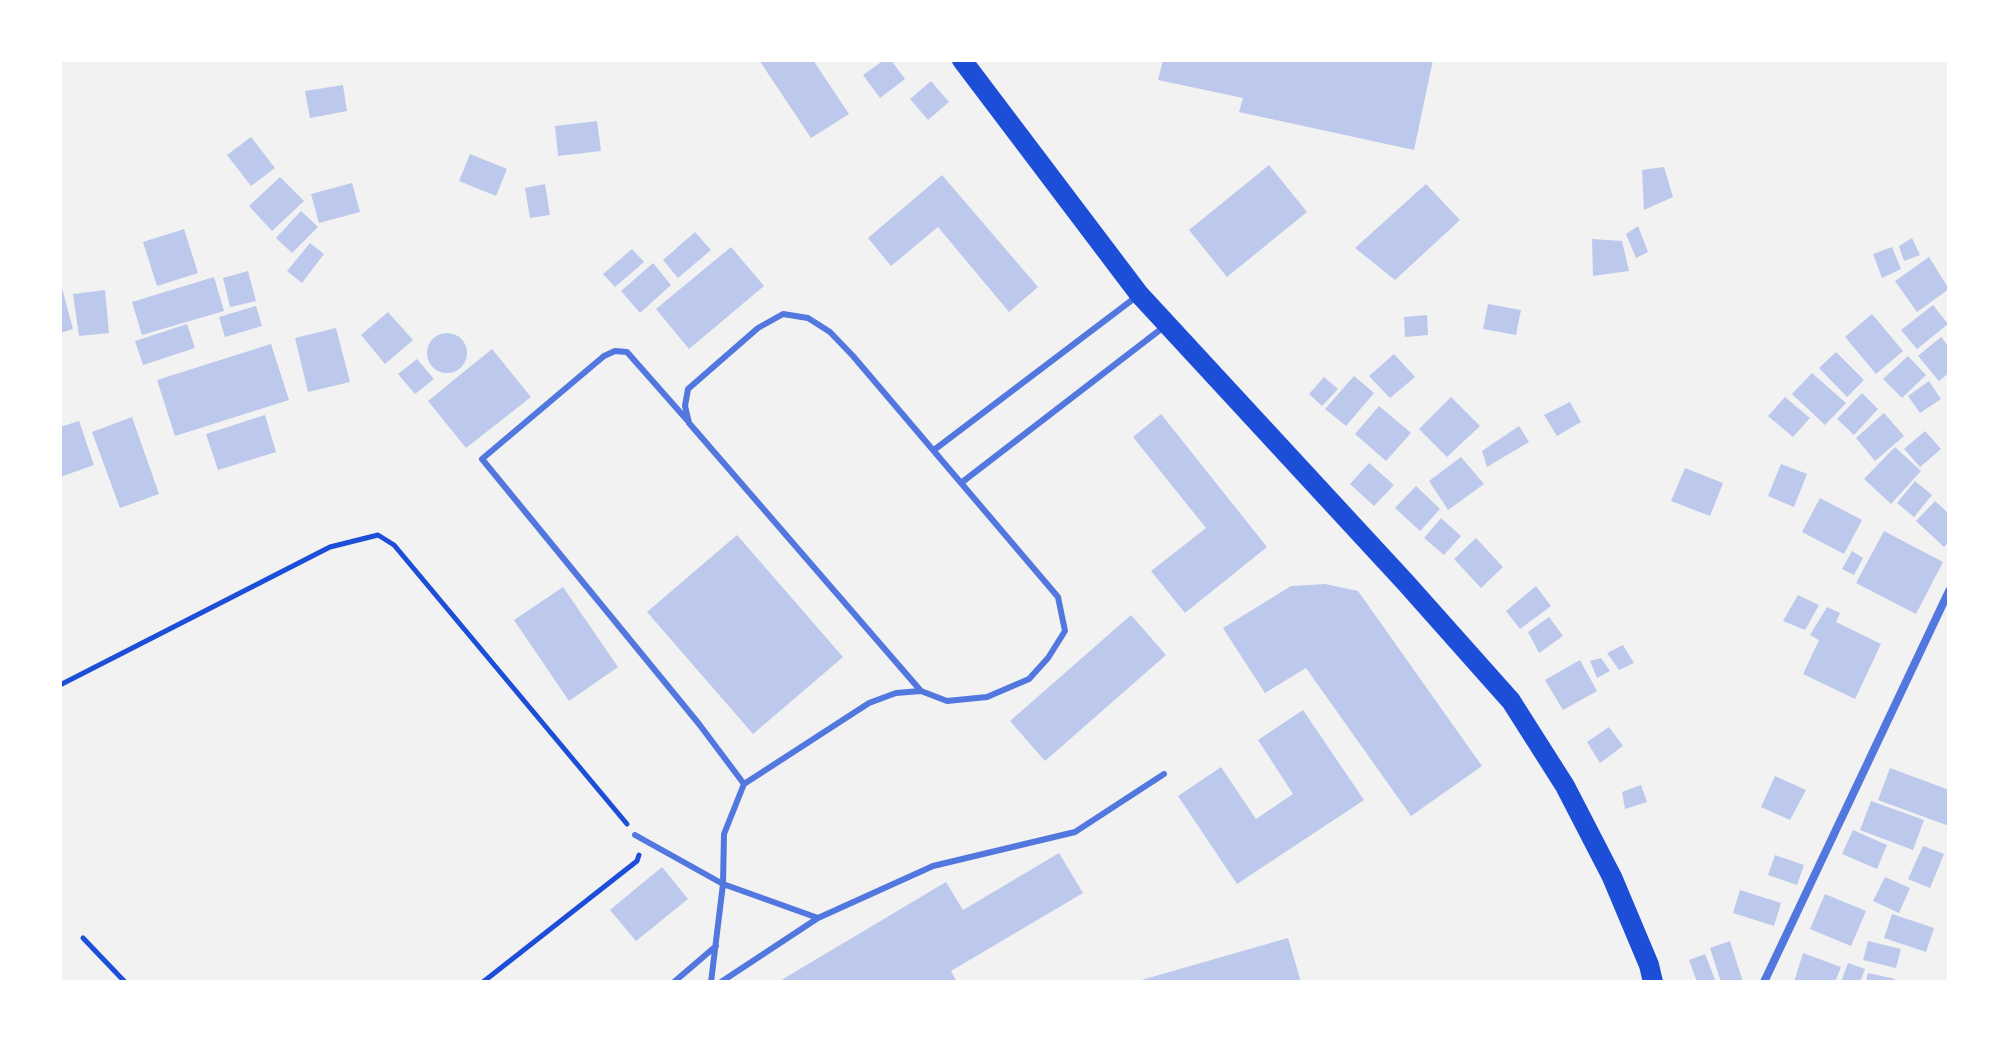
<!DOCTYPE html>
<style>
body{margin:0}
#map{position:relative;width:2009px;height:1042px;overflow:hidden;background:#f2f2f2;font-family:Ubuntu,sans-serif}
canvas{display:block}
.frame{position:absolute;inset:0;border:62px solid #fff;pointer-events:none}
</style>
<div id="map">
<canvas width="2009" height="1042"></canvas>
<div class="frame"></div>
</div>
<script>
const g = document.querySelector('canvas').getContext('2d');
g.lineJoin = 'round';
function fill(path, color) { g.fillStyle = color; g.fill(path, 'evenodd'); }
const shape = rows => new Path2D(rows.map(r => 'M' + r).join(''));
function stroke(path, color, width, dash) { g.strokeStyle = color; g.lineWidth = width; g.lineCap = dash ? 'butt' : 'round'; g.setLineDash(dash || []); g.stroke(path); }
const building = shape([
 [759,60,813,60,849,114,811,138],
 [884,60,891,60,905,79,880,98,863,75],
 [1163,60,1433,60,1414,150,1239,112,1243,98,1158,80],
 [931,81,949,102,928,120,910,99],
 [343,85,347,111,310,118,305,91],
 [597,121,601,151,558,156,555,126],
 [251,137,275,168,251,186,227,155],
 [470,154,507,169,496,196,459,181],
 [1269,165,1307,212,1227,277,1189,230],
 [1664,167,1673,197,1644,210,1642,170],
 [942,175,1038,287,1009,312,938,227,891,266,868,238],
 [280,177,304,201,272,231,249,206],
 [352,183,360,212,319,223,311,194],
 [545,184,550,215,530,218,525,188],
 [1426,184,1460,220,1395,280,1355,248],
 [301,211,318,227,292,253,276,238],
 [1638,226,1648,252,1636,258,1626,234],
 [184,229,198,273,157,286,143,242],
 [695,232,711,250,678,278,663,260],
 [1912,238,1920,255,1904,261,1899,246],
 [1592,239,1622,241,1629,271,1593,276],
 [310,243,324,254,302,283,287,271],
 [731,247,764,286,689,349,656,309],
 [1892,247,1901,269,1882,278,1873,254],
 [632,249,644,262,615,287,603,274],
 [1929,257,1949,289,1917,312,1895,281],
 [653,263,671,285,640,313,621,291],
 [248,271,256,301,230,307,223,278],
 [214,277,224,311,142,335,132,302],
 [60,281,73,329,60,333],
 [105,290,109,333,79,336,73,294],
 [1488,304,1521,310,1516,335,1483,329],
 [1933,305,1948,324,1917,349,1901,330],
 [256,306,262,326,225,337,219,317],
 [388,312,413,340,385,364,361,335],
 [1872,314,1903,351,1876,374,1845,337],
 [1427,315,1428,335,1405,337,1404,317],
 [187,324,195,348,143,365,135,341],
 [336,328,350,382,308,392,295,338],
 '427 353a20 20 0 1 1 40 0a20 20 0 1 1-40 0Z',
 [1941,337,1949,347,1949,373,1939,381,1918,356],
 [271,344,289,400,175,436,157,380],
 [492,349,531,397,466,448,428,401],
 [1836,352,1864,380,1847,397,1819,368],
 [1394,354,1415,377,1390,398,1369,376],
 [1908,356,1926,375,1902,398,1883,379],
 [417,359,434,379,415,394,398,374],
 [1812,373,1846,403,1825,425,1792,394],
 [1354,376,1374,393,1346,426,1325,409],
 [1324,377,1338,389,1322,406,1309,394],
 [1929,381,1941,399,1920,413,1908,396],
 [1862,393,1878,409,1854,435,1837,419],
 [1451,397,1480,426,1447,457,1419,429],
 [1785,397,1810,418,1793,437,1768,416],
 [1570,402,1581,422,1557,436,1544,415],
 [1379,406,1411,433,1386,461,1355,434],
 [1884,413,1904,436,1875,461,1856,438],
 [1161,414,1267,547,1185,613,1151,571,1206,528,1133,437],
 [265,415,276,452,218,470,206,434],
 [132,417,159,494,120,508,92,432],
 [79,421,94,465,60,477,60,427],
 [1519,426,1529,442,1487,467,1482,451],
 [1925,431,1941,449,1920,467,1904,449],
 [1895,447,1921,471,1891,504,1864,479],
 [1461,457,1484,484,1448,510,1429,481],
 [1369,463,1394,485,1374,506,1350,484],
 [1781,464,1807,474,1794,507,1768,496],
 [1685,468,1723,483,1710,516,1671,501],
 [1915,481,1932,495,1914,517,1897,503],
 [1416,486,1440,509,1420,531,1395,508],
 [1820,498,1862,520,1844,554,1802,532],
 [1935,501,1949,514,1949,542,1944,547,1916,521],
 [1441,518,1461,536,1444,555,1424,538],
 [1884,531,1943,562,1916,614,1856,583],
 [737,535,843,657,753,734,647,612],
 [1476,538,1503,567,1481,588,1454,559],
 [1852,551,1863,558,1854,575,1842,569],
 [1325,584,1358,591,1482,766,1411,816,1306,668,1265,693,1223,628,1291,586],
 [1536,586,1551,606,1520,629,1506,611],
 [563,587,618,667,569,701,514,620],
 [1798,595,1819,605,1805,630,1783,621],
 [1827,607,1840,613,1836,622,1881,644,1855,699,1803,674,1819,640,1810,635],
 [1131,615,1166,655,1045,761,1010,721],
 [1549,617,1563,636,1539,653,1528,632],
 [1623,645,1634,663,1619,670,1607,653],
 [1601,658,1610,671,1597,678,1590,661],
 [1580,660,1597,691,1563,710,1545,680],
 [1303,710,1364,800,1237,884,1178,796,1221,767,1256,819,1293,794,1258,740],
 [1609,727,1623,746,1600,763,1587,742],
 [1890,768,1949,790,1949,826,1878,800],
 [1775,776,1806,790,1790,820,1761,807],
 [1641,785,1647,802,1625,809,1622,792],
 [1871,801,1924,820,1913,850,1860,830],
 [1853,830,1887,845,1877,869,1842,854],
 [1923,846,1944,854,1930,888,1908,879],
 [1059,853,1083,893,951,971,957,982,778,982,946,882,963,910],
 [1775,855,1804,865,1797,885,1768,875],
 [662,867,688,899,636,941,610,910],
 [1885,877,1910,888,1899,913,1873,901],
 [1740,890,1781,903,1774,926,1733,913],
 [1825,894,1866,911,1851,946,1810,929],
 [1892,914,1934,928,1926,952,1884,938],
 [1288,938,1301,982,1138,982,1138,981],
 [1730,941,1743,982,1721,982,1710,948],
 [1868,941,1901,949,1896,968,1863,960],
 [1803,953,1841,967,1835,982,1794,982],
 [1705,954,1716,982,1697,982,1689,960],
 [1848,963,1865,969,1860,982,1841,982],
 [1868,973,1895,979,1894,982,1866,982]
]);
const path = shape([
 [60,685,330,547,378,535,394,545,627,824],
 [83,938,125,982],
 [483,982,637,861,639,855]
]);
const service = shape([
 [687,420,627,352,615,351,604,356,482,459,699,724,744,784],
 [934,450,1136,297],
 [961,483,1165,326],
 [635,835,723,884,818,918],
 [674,982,716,946],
 [711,982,723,884,724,834,744,784,869,703,896,693,921,691,947,701,987,697,1029,679,1048,658,1065,631,1058,597,853,356,830,332,808,318,783,314,758,328,688,389,685,406,689,423,921,691],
 [721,982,818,918,933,866,1075,832,1164,774]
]);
const minor = shape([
 [1764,982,1949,591]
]);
const trunk = shape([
 [962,60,1139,294,1406,583,1511,701,1565,786,1612,877,1649,965,1653,982]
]);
fill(building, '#bdc9ec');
stroke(path, '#1d4ed8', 5);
stroke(service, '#5277de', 6);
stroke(minor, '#5277de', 8);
stroke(trunk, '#1d4ed8', 20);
</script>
